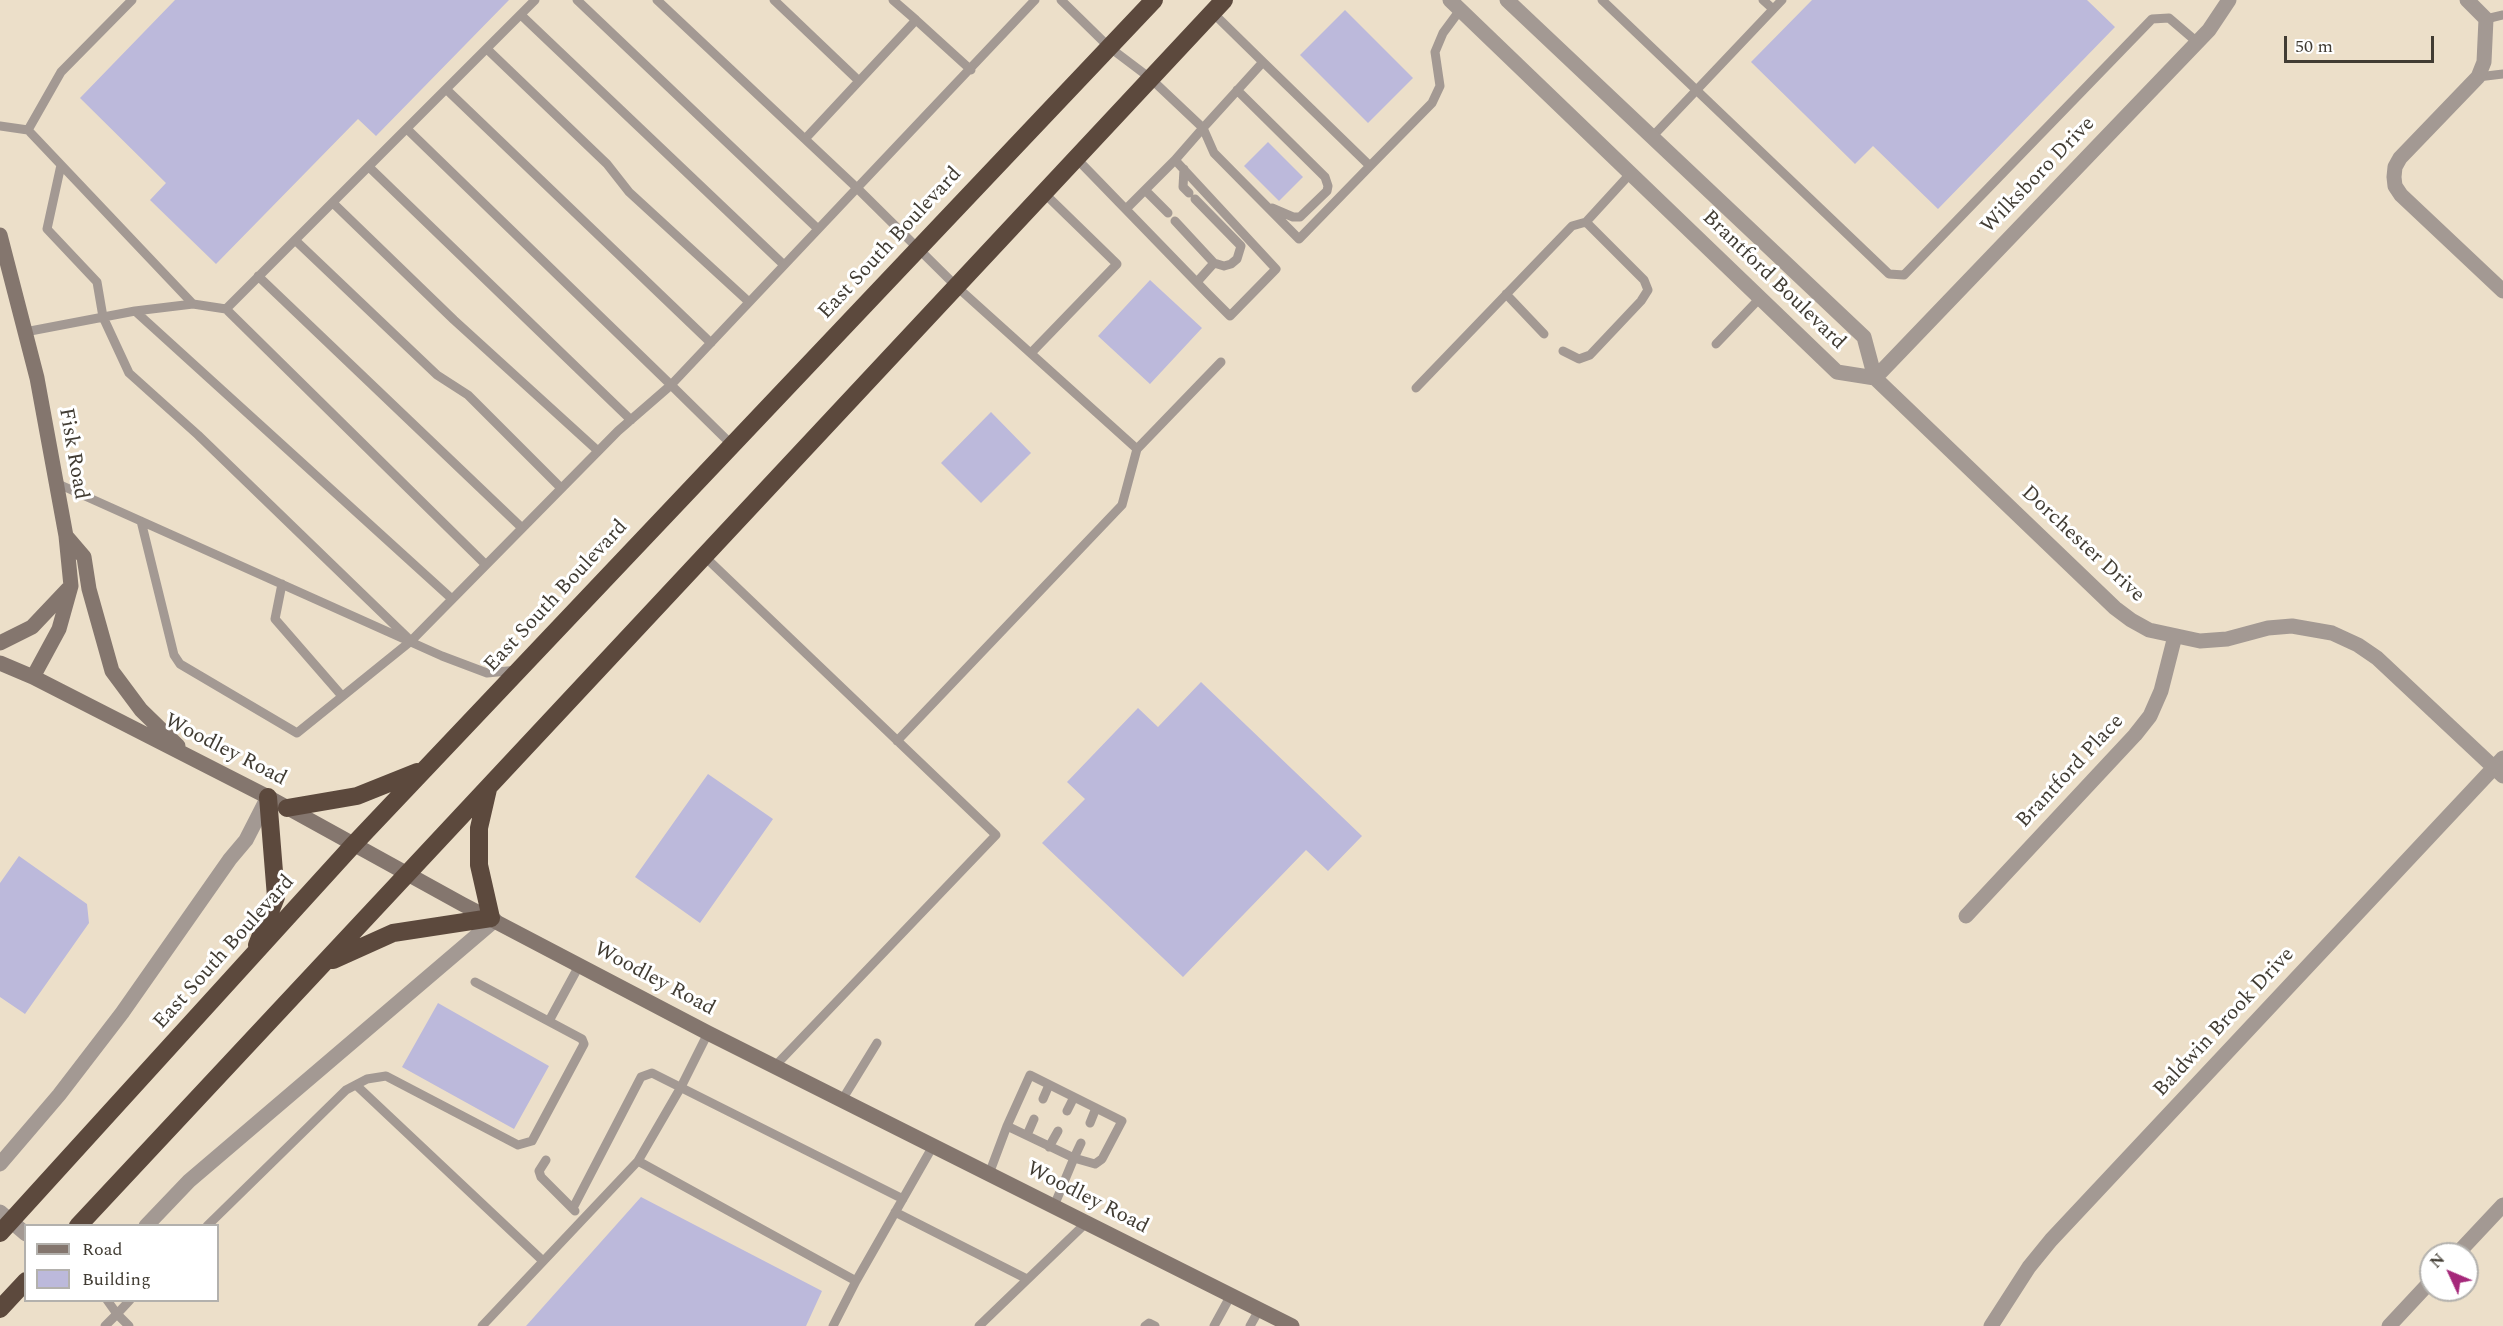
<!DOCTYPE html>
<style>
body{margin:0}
#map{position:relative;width:2503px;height:1326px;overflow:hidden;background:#ecdfc9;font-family:Spectral,serif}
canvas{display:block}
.legend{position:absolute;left:24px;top:1224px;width:195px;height:78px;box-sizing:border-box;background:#fff;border:2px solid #b3b1ad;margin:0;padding:8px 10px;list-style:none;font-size:18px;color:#413c33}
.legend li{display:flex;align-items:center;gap:12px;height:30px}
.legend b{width:30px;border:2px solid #b3b1ad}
.north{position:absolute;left:2419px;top:1242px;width:60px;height:60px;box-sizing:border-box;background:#fff;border:2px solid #b3b1ad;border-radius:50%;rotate:314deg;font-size:16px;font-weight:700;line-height:24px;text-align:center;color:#413c33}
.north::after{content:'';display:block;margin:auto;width:21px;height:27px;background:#a5287a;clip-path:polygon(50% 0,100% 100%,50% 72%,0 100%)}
.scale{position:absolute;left:2284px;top:36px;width:150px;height:27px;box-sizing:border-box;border:3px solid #413c33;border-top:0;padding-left:8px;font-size:18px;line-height:21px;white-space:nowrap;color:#413c33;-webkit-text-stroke:4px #fff;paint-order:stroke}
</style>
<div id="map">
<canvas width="2503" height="1326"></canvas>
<ul class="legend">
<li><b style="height:8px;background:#84766e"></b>Road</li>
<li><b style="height:16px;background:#bcb9db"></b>Building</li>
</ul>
<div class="north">N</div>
<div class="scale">50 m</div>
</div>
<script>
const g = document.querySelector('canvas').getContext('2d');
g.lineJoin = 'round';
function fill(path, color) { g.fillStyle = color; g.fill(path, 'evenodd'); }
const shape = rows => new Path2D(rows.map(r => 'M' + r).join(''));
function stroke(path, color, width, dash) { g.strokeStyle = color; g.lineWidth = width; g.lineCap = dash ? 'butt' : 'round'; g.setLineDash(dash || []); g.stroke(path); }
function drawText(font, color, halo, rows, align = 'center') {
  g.font = font + ' Spectral,serif'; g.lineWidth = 6; g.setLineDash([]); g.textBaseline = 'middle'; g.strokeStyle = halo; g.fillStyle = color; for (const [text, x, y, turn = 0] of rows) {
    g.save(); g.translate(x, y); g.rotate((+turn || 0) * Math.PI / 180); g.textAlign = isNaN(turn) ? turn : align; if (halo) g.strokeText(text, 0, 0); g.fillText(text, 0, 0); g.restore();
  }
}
const building = shape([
 [175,0,509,0,376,136,358,119,216,264,150,200,166,183,80,98],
 [1812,0,2087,0,2115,27,1938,209,1873,146,1855,164,1751,62],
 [1345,10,1413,78,1368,123,1300,55],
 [1268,142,1303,177,1279,201,1244,166],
 [1150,280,1202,328,1150,384,1098,336],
 [991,412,1031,453,981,503,941,463],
 [1201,682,1362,836,1328,871,1306,850,1183,977,1042,843,1085,799,1067,782,1138,708,1158,727],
 [708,774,773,819,700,923,635,877],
 [19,856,87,904,89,923,25,1014,0,997,0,883],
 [438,1003,549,1066,514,1129,402,1067],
 [641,1197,822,1291,806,1326,526,1326]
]);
const lane = shape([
 [577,0,818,229],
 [657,0,857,188,1035,0],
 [774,0,859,81],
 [1061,0,1109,47,1150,78,1203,128,1263,62,1212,12],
 [1602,0,1889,274,1904,275,2152,19,2169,18,2197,42],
 [1763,0,1773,9],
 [521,15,784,265],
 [2486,19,2503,15],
 [916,20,971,70],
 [487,49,607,164,629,192,749,302],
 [1263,62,1370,166,1432,103,1440,86,1435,52,1443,33,1460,10],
 [2478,77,2503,74],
 [447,90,711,343],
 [1237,90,1325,177,1328,186,1327,191,1300,217,1293,217,1272,208],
 [0,126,28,130,193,304,135,311],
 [28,130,61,72,132,0],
 [1652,137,1782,0],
 [805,139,916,20,893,0],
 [1076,158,1208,294,1230,316,1276,269,1175,160,1126,209],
 [1175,160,1203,128,1214,153,1299,239,1370,166],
 [61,165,47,229,97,282,103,317,129,373,198,435,411,641],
 [369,167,631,420],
 [1184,169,1183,187,1189,193],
 [1145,190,1168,213],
 [333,203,454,320,598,451],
 [1175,221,1214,263,1224,266,1231,264,1237,259,1241,246,1195,199],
 [295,240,437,375,468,395,561,488],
 [258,276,521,527],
 [1197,282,1214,263],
 [1506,294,1544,334],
 [193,304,226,309,535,0],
 [226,309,486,565],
 [25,332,135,311,452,599],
 [1716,344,1760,298],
 [1563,351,1579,359,1590,355,1641,301,1648,290,1644,280,1586,222],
 [1031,353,1117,264,1044,193],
 [1416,388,1572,226,1586,222,1630,174],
 [732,445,671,385,857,188,956,286,1137,449,1122,505,897,741],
 [1137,449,1221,362],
 [56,483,442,656,487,673,518,670],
 [141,521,174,655,180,664,297,733,411,641,618,431,671,385,407,129],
 [703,555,996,835,775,1066],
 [282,584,275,619,342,696],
 [549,1021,580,964],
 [708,1033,681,1087,638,1161,856,1281,933,1146],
 [356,1085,543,1261],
 [1043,1099,1049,1085],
 [842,1100,877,1043],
 [1067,1111,1074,1097],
 [1090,1123,1096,1108],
 [1007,1126,1030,1075,1122,1121,1102,1159,1095,1164,1074,1158,1081,1143],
 [1027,1135,1034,1119],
 [1049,1147,1058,1131],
 [546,1160,539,1171,541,1177,575,1211],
 [989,1174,1007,1126,1074,1158,1054,1206],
 [573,1208,641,1077,652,1073,903,1199],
 [895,1212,1027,1279],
 [207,1226,346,1090,367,1079,386,1076,518,1145,532,1141,584,1044,582,1039,475,982],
 [107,1300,117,1314,130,1300],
 [105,1326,117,1314,129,1326],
 [482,1326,638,1161],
 [833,1326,856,1281],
 [979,1326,1086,1223],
 [1145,1326,1149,1323,1155,1326],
 [1214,1326,1231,1295],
 [1250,1326,1259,1310]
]);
const street = shape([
 [1450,0,1837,372,1875,378],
 [1507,0,1864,337,1875,378],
 [2467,0,2486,19,2484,62,2478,77,2400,158,2395,167,2394,177,2395,186,2401,195,2503,291],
 [1875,378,2115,608,2131,620,2149,630,2200,641,2227,639,2268,628,2292,626,2332,633,2358,645,2377,658,2503,776],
 [1875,378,2209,30,2229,0],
 [1966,916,2135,735,2150,716,2161,691,2175,636],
 [0,1164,59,1095,122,1013,230,859,246,840,268,797],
 [0,1212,26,1234],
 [146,1226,189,1181,495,920],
 [2457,1254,2503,1205],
 [1991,1326,2029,1267,2051,1240,2503,758],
 [2389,1326,2431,1281]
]);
const secondary = shape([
 [0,235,37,378,66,536,71,586,59,629,33,677],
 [66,536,84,557,89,589,112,671,141,710,178,746],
 [0,643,32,627,68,589],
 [0,663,33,677,268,797,462,904,708,1033,1292,1326]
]);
const highway = shape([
 [287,808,357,796,417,772],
 [257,945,276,897,268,797],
 [333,960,393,933,491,918,479,865,479,828,488,789],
 [78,1226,1224,0],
 [0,1233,354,844,1154,0],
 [0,1309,26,1281]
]);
const streetNames = [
 ["Wilksboro Drive",2039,176,-46],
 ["East South Boulevard",891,244,-47],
 ["Brantford Boulevard",1773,281,44],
 ["Fisk Road",72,454,80],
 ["Dorchester Drive",2082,545,43],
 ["East South Boulevard",557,597,-47],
 ["Woodley Road",225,751,27],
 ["Brantford Place",2071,772,-47],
 ["East South Boulevard",225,953,-48],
 ["Woodley Road",654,980,28],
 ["Baldwin Brook Drive",2225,1023,-47],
 ["Woodley Road",1087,1199,27]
];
fill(building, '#bcb9db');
stroke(lane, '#a39993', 9);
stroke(street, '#a39993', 15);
stroke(secondary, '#84766e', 15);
stroke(highway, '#5c493d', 18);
drawText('21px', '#413c33', '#fff', streetNames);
</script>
